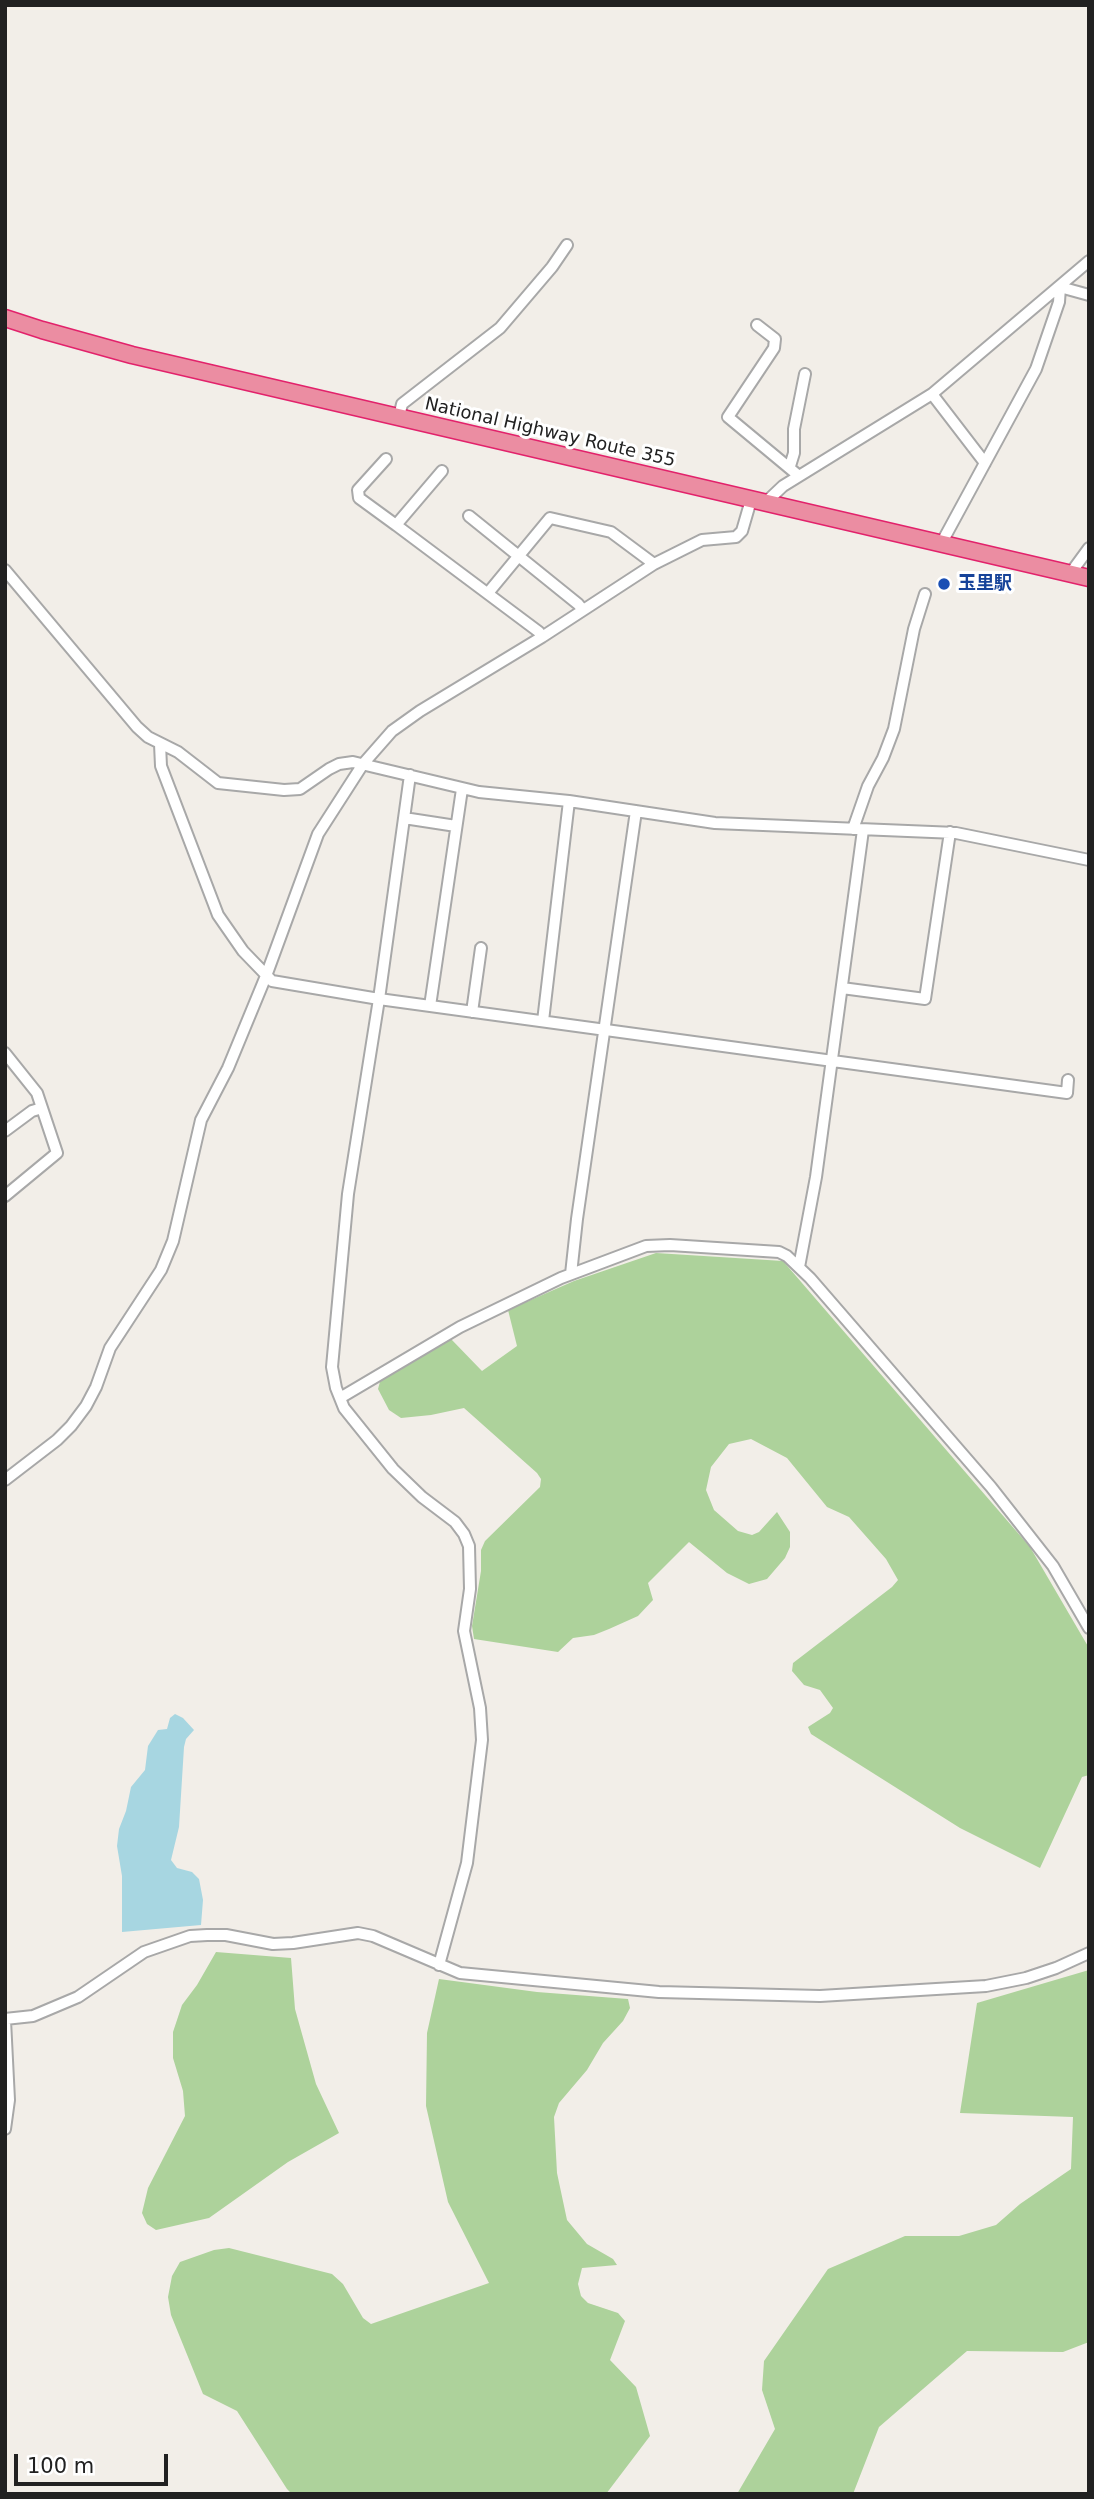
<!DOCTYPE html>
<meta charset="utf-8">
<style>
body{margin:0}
#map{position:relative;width:1094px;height:2499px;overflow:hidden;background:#f2eee8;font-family:"DejaVu Sans",sans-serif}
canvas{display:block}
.frame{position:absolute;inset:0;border:7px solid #212121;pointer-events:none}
.scale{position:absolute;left:14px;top:2454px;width:154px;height:32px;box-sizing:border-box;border:4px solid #212121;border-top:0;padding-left:9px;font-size:21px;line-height:24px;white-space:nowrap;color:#212121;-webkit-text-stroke:5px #fff;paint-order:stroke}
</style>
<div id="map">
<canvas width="1094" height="2499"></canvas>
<div class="frame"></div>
<div class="scale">100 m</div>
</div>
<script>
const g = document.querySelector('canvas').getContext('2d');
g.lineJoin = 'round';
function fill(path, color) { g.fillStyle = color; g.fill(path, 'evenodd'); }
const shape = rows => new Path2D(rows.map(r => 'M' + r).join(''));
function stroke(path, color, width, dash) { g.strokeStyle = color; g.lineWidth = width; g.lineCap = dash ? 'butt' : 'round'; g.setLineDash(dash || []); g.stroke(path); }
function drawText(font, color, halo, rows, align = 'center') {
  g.font = font + ' "DejaVu Sans","Noto Sans JP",sans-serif'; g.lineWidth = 6; g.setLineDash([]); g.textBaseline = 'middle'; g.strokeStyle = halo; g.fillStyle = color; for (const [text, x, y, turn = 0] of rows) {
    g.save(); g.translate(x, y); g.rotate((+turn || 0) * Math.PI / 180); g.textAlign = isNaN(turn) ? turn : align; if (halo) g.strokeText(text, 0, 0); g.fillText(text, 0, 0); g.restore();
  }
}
const forest = shape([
 [656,1253,783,1261,1030,1547,1089,1648,1089,1775,1082,1777,1040,1868,960,1828,811,1734,808,1727,830,1713,833,1708,820,1690,804,1685,792,1671,793,1663,892,1587,898,1580,886,1559,849,1517,827,1507,787,1458,751,1439,729,1444,711,1467,706,1490,714,1510,738,1531,752,1535,759,1532,777,1512,790,1532,790,1547,785,1558,767,1579,749,1584,727,1573,689,1542,648,1583,653,1600,638,1616,609,1629,594,1635,573,1638,558,1652,474,1639,472,1626,481,1571,481,1550,485,1541,540,1487,541,1479,537,1473,464,1408,431,1415,401,1418,389,1410,378,1389,381,1378,451,1339,482,1371,517,1346,508,1310,574,1281],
 [216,1952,291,1958,295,2009,316,2084,339,2133,288,2162,209,2218,156,2230,147,2224,142,2213,148,2188,185,2116,183,2091,173,2058,173,2032,182,2005,197,1985],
 [1089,1970,1087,2192,1089,2194,1089,2342,1063,2352,967,2351,879,2427,853,2494,737,2494,775,2429,762,2390,764,2361,828,2269,905,2236,959,2236,996,2225,1020,2204,1071,2169,1073,2117,960,2113,977,2003],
 [439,1979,537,1992,628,1999,630,2008,623,2021,603,2043,587,2070,559,2103,554,2117,557,2173,567,2220,587,2244,613,2259,617,2265,582,2268,578,2284,581,2296,588,2303,618,2313,625,2321,610,2360,636,2387,650,2436,606,2494,292,2494,287,2489,237,2411,203,2394,171,2315,168,2297,172,2276,180,2262,214,2250,229,2248,332,2274,343,2284,363,2318,371,2324,489,2283,448,2202,426,2106,427,2033]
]);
const water = shape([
 [175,1714,183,1718,194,1730,186,1739,184,1747,179,1827,171,1860,177,1868,192,1872,199,1879,203,1900,201,1925,122,1932,122,1876,117,1846,119,1829,126,1811,131,1787,145,1770,148,1746,158,1730,167,1729,170,1718]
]);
const minor = shape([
 [757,325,775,339,774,348,728,417,799,476],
 [932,394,985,463],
 [399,417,402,404,500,328,552,267,567,245],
 [386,459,358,490,359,498,396,525],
 [790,466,794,453,794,429,805,374],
 [442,471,396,525,539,632,542,637],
 [764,504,783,486,932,394,1089,261],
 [469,516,578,604,583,610],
 [941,544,1036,369,1059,302,1060,287,1089,295],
 [5,570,137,727,148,737,178,752,218,783,284,790,300,789,329,769,339,764,353,762,479,792,569,801,715,823,956,833,1089,860],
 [1070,574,1089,548],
 [488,593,550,518,611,532,654,564],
 [160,744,161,766,218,915,243,951,272,981,379,999,1067,1093,1068,1080],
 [410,775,379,999,348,1194,332,1367,336,1388,344,1408,393,1469,422,1497,455,1522,464,1534,469,1546,470,1589,464,1631,480,1708,482,1740,467,1863,439,1965],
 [404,818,456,826],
 [853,829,868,786,883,758,894,729,914,629,925,594],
 [842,988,925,999,950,832],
 [430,1006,462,789],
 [472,1012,481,948],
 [543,1021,569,801],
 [5,1053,37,1093,57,1153,5,1196],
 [5,1131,32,1111,42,1108],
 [799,1267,816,1177,863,830],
 [571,1274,577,1219,636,811],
 [340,1398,460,1327,561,1278,646,1246,670,1245,779,1252,787,1256,810,1278,991,1487,1053,1566,1089,1628],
 [5,1480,57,1440,71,1426,86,1406,96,1387,110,1348,161,1270,173,1241,201,1120,228,1068,266,976,318,834,363,764,392,731,420,711,542,637,654,564,702,540,736,537,742,531,751,500],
 [5,2019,33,2016,78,1997,144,1952,190,1936,207,1935,226,1935,273,1944,293,1943,358,1933,373,1936,460,1973,659,1992,820,1996,986,1986,1026,1978,1056,1968,1089,1953],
 [5,2020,9,2100,5,2129]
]);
const highway = shape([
 [5,318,42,330,132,355,1089,578]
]);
const markers = [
 [944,584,7,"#1a4fb4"]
];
const streetNames = [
 ["National Highway Route 355",550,433,13]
];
const transitNames = [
 ["玉里駅",958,584]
];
fill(forest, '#add29b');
fill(water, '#a7d6e1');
stroke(minor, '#a8a8a8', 14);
stroke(highway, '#e2226b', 19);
stroke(minor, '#fff', 10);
stroke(highway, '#eb8da2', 16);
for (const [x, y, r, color] of markers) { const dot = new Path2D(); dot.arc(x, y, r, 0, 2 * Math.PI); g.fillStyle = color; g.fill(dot); stroke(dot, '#fff', 2.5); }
drawText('18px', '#212121', '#fff', streetNames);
drawText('bold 18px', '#164399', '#fff', transitNames, 'left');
</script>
